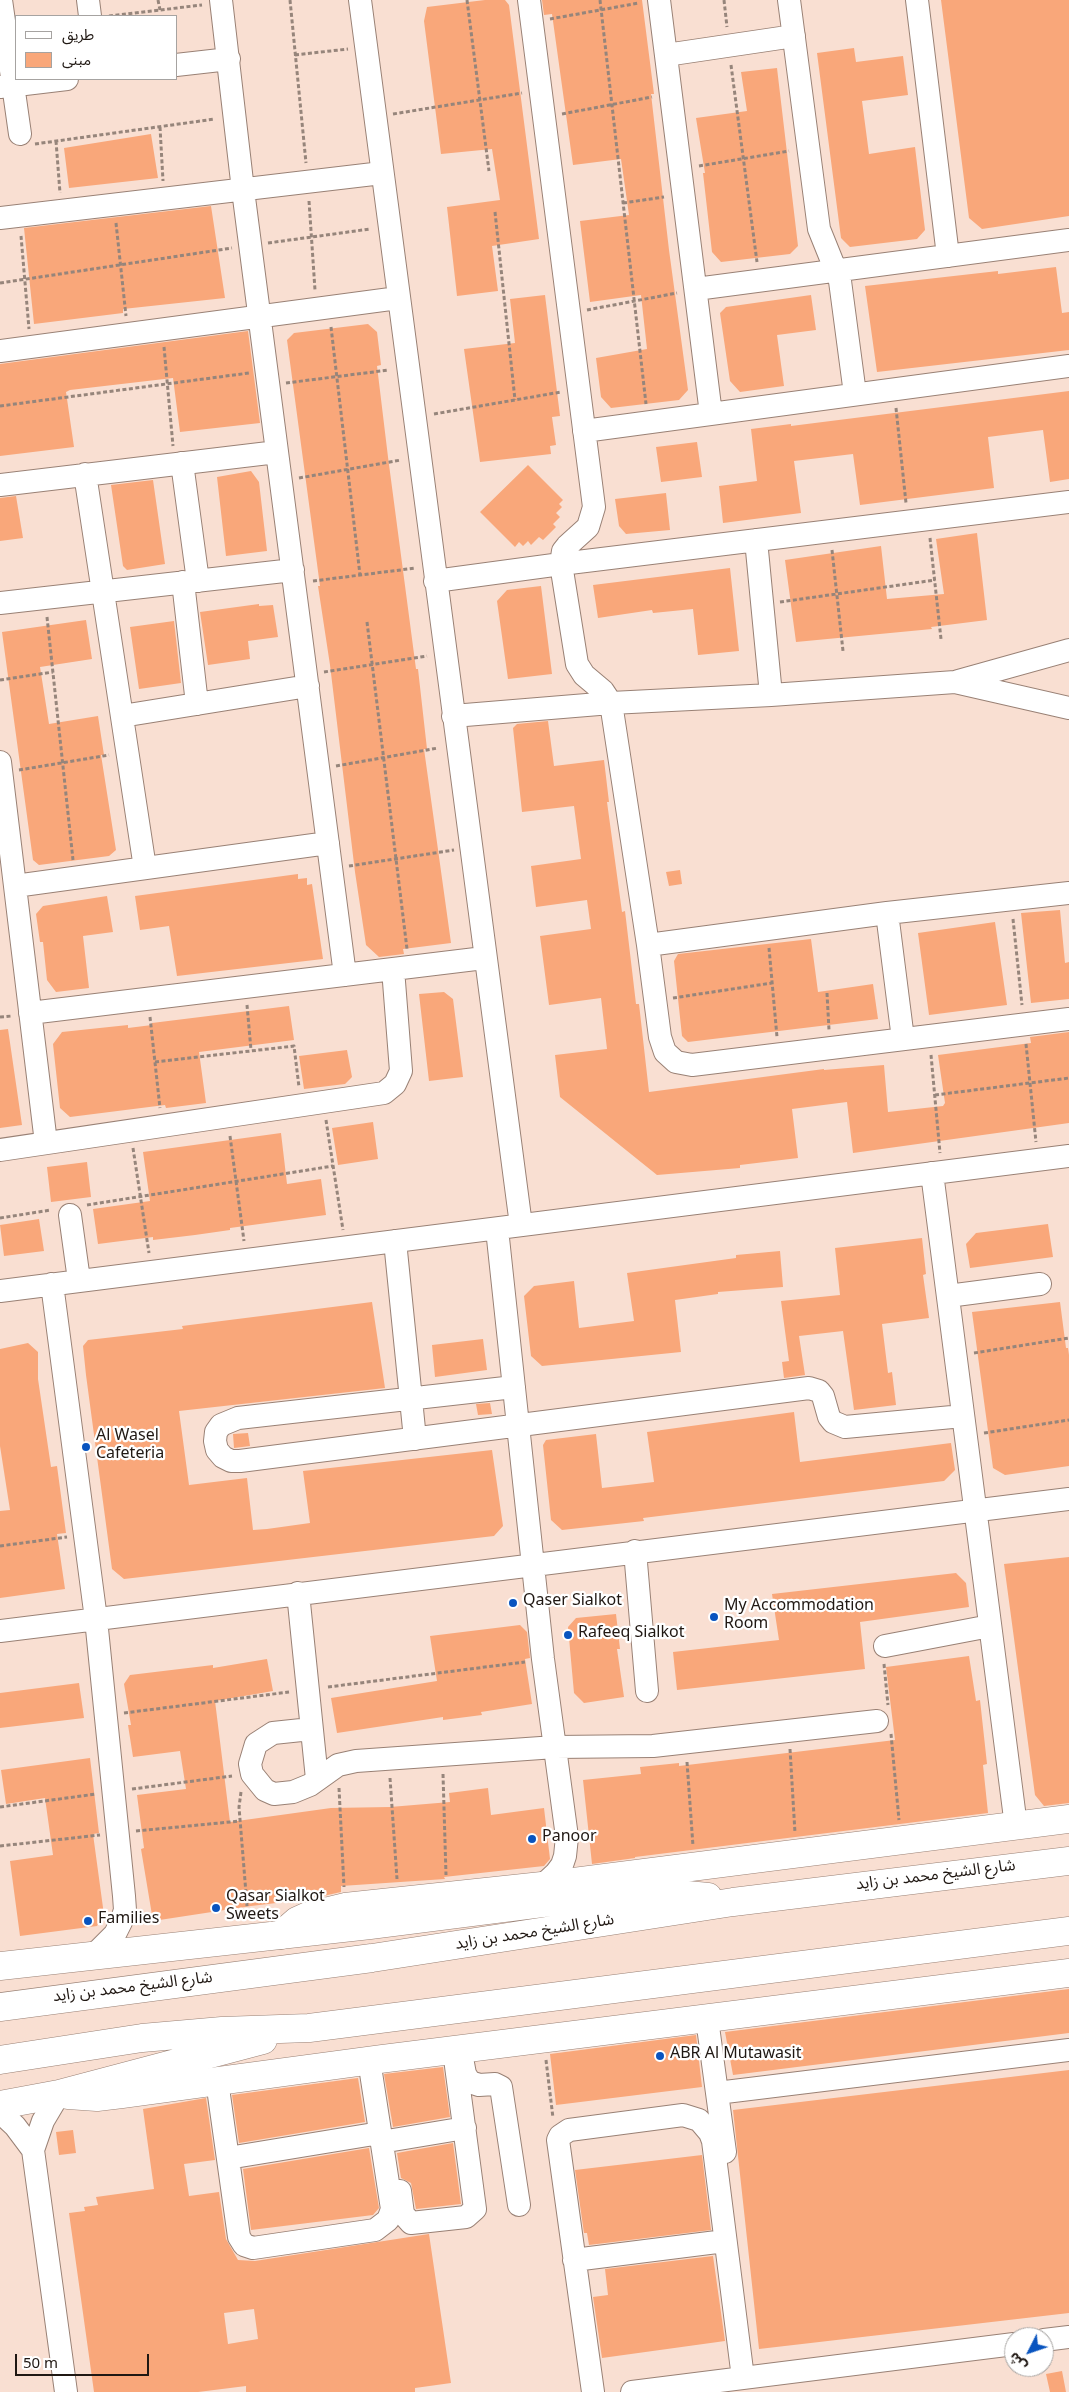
<!DOCTYPE html>
<meta charset="utf-8">
<style>
body{margin:0}
#map{position:relative;width:1069px;height:2392px;overflow:hidden;background:#f9dfd2;font-family:Georgia,"Noto Sans Arabic",serif}
canvas{display:block}
.legend{position:absolute;left:15px;top:15px;width:162px;height:65px;box-sizing:border-box;background:#fff;border:1px solid #a6a3a1;margin:0;padding:6px 9px;list-style:none;font-size:15px;color:#201813}
.legend li{display:flex;align-items:center;gap:10px;height:25px}
.legend b{width:25px;border:1px solid #a6a3a1}
.north{position:absolute;left:1004px;top:2327px;width:50px;height:50px;box-sizing:border-box;background:#fff;border:1px solid #a6a3a1;border-radius:50%;rotate:229deg;font-size:14px;font-weight:700;line-height:20px;text-align:center;color:#201813}
.north::after{content:'';display:block;margin:auto;width:18px;height:22px;background:#0954bf;clip-path:polygon(50% 0,100% 100%,50% 72%,0 100%)}
.scale{position:absolute;left:15px;top:2354px;width:134px;height:22px;box-sizing:border-box;border:2px solid #201813;border-top:0;padding-left:6px;font-size:15px;line-height:18px;white-space:nowrap;color:#201813;-webkit-text-stroke:4px #fff;paint-order:stroke}
</style>
<div id="map">
<canvas width="1069" height="2392"></canvas>
<ul class="legend">
<li><b style="height:6px;background:#fff"></b>طريق</li>
<li><b style="height:14px;background:#f9a77a"></b>مبنى</li>
</ul>
<div class="north">ش</div>
<div class="scale">50 m</div>
</div>
<script>
const g = document.querySelector('canvas').getContext('2d');
g.lineJoin = 'round';
function fill(path, color) { g.fillStyle = color; g.fill(path, 'evenodd'); }
const shape = rows => new Path2D(rows.map(r => 'M' + r).join(''));
function stroke(path, color, width, dash) { g.strokeStyle = color; g.lineWidth = width; g.lineCap = dash ? 'butt' : 'round'; g.setLineDash(dash || []); g.stroke(path); }
function drawText(font, color, halo, rows, align = 'center') {
  g.font = font + ' Georgia,"Noto Sans Arabic",serif'; g.lineWidth = 4.5; g.setLineDash([]); g.textBaseline = 'middle'; g.strokeStyle = halo; g.fillStyle = color; for (const [text, x, y, turn = 0] of rows) {
    g.save(); g.translate(x, y); g.rotate((+turn || 0) * Math.PI / 180); g.textAlign = isNaN(turn) ? turn : align; if (halo) g.strokeText(text, 0, 0); g.fillText(text, 0, 0); g.restore();
  }
}
const building = shape([
 [485,0,505,0,509,5,539,239,492,246,498,291,457,296,447,207,500,200,492,149,441,154,424,21,427,7],
 [542,0,642,0,654,94,651,94,669,250,688,390,679,400,611,408,601,397,596,358,647,349,641,295,590,302,580,221,629,215,621,159,573,165,552,14,544,15],
 [941,0,1069,0,1069,216,982,229,969,218],
 [854,48,856,62,903,56,908,95,862,101,869,154,915,147,925,230,917,239,850,247,841,238,817,53],
 [777,68,798,246,790,254,721,262,712,252,703,173,705,173,696,118,747,111,741,72],
 [151,134,158,178,69,188,64,148],
 [211,206,225,298,123,309,123,313,34,324,24,228],
 [1056,267,1062,313,1069,312,1069,350,877,372,865,286,998,271,998,274],
 [545,295,560,416,552,417,556,445,550,446,551,454,480,462,464,349,515,343,510,299],
 [811,295,816,330,777,335,784,386,740,392,730,381,720,313,726,307],
 [368,324,377,332,381,365,377,366,388,457,416,669,418,669,427,749,424,749,451,943,403,949,404,954,379,957,366,945,355,872,330,665,318,586,320,586,287,340,294,333],
 [248,331,260,423,180,432,173,378,70,390,66,392,74,447,0,456,0,364],
 [1069,391,1069,479,1050,482,1043,430,988,437,994,488,860,505,853,454,794,461,801,513,723,523,719,486,757,481,751,429,791,424,791,426],
 [697,442,702,477,661,482,656,447],
 [528,465,563,500,559,504,562,507,556,513,560,517,553,524,556,527,543,540,539,537,531,545,528,541,523,546,519,542,515,547,480,512],
 [251,471,259,482,267,551,226,556,217,477],
 [153,480,165,564,127,570,123,566,111,485],
 [666,493,670,530,626,534,619,526,615,499],
 [16,496,23,538,0,541,0,498],
 [977,533,987,620,931,627,932,629,796,642,785,560,881,546,887,599,944,594,936,539],
 [730,568,739,651,698,655,693,609,653,613,652,610,598,618,593,585],
 [541,586,552,674,508,679,497,601,507,590],
 [259,604,259,606,273,605,278,637,248,641,250,659,208,665,200,612],
 [86,620,92,659,40,667,49,724,98,716,104,755,101,755,116,850,109,856,39,865,33,860,2,632],
 [174,621,181,683,139,689,130,627],
 [548,721,554,766,604,760,609,802,607,802,622,912,625,911,636,1004,639,1004,649,1092,824,1069,824,1070,884,1065,888,1112,943,1106,945,1103,938,1055,1031,1043,1030,1037,1069,1032,1069,1123,853,1153,847,1102,792,1109,798,1158,740,1165,740,1168,657,1175,560,1097,555,1055,607,1049,601,998,549,1005,540,936,591,929,587,900,536,907,531,866,581,859,574,806,522,812,513,728,517,724],
 [680,870,682,884,669,886,666,872],
 [298,874,298,879,307,878,307,885,312,884,323,959,177,976,169,926,140,930,135,896],
 [107,896,113,932,83,936,89,988,56,992,47,980,43,942,40,942,36,914,43,906],
 [1060,910,1065,963,1069,962,1069,999,1031,1003,1021,913],
 [995,922,1007,1005,929,1015,918,933],
 [811,939,818,992,873,984,878,1019,688,1042,682,1036,674,961,678,954],
 [444,992,453,999,463,1077,429,1081,419,994],
 [289,1006,294,1040,199,1052,206,1103,166,1108,165,1105,70,1117,60,1108,53,1044,62,1032,128,1025,128,1028,152,1025,152,1023],
 [8,1029,22,1125,0,1128,0,1030],
 [347,1050,352,1077,345,1084,304,1089,299,1056],
 [373,1122,378,1159,338,1165,332,1128],
 [281,1133,287,1184,321,1179,326,1215,230,1228,230,1230,195,1235,153,1240,153,1237,98,1244,93,1209,150,1201,143,1152],
 [87,1162,91,1197,51,1202,47,1167],
 [39,1219,44,1251,4,1256,0,1225],
 [1048,1224,1053,1257,970,1268,966,1244,976,1233],
 [922,1238,926,1274,923,1275,929,1318,882,1324,888,1373,892,1372,896,1405,854,1410,843,1331,799,1336,805,1375,784,1378,782,1362,789,1361,781,1301,840,1295,835,1248],
 [780,1251,783,1287,718,1292,718,1294,675,1300,681,1352,542,1366,531,1356,524,1296,534,1286,574,1281,579,1328,634,1321,627,1273,736,1258,736,1255],
 [372,1302,385,1388,179,1411,189,1485,247,1478,253,1530,267,1529,310,1523,303,1471,492,1450,503,1526,494,1536,124,1579,112,1569,86,1375,83,1346,88,1340,183,1329,182,1326],
 [1060,1302,1066,1348,1068,1348,1069,1355,1069,1466,1005,1475,993,1468,972,1312],
 [483,1339,487,1370,435,1377,432,1345],
 [28,1343,38,1352,38,1379,51,1467,57,1466,66,1533,57,1534,65,1589,0,1598,0,1511,10,1510,0,1446,0,1349],
 [490,1403,492,1414,478,1415,476,1404],
 [794,1412,800,1462,951,1443,955,1470,944,1481,643,1518,644,1521,562,1530,551,1520,543,1445,546,1440,596,1434,602,1488,654,1482,647,1432],
 [248,1433,250,1446,234,1448,233,1434],
 [1069,1557,1069,1803,1044,1806,1035,1795,1004,1564],
 [956,1573,966,1583,969,1607,860,1622,865,1669,677,1690,673,1652,779,1640,772,1594],
 [616,1614,620,1649,617,1649,624,1697,584,1703,574,1693,568,1627,576,1618],
 [520,1625,527,1632,530,1658,525,1659,532,1704,481,1712,482,1715,443,1720,443,1717,337,1733,331,1698,437,1681,430,1636],
 [969,1656,976,1701,980,1700,987,1764,983,1765,988,1813,635,1857,635,1858,592,1864,583,1780,641,1774,640,1767,679,1763,679,1766,895,1740,886,1667],
 [267,1659,273,1691,215,1701,230,1822,331,1808,390,1807,450,1802,449,1793,488,1788,491,1815,544,1808,550,1859,544,1866,444,1877,445,1879,341,1886,341,1892,310,1899,251,1906,153,1921,141,1849,144,1848,137,1795,186,1789,180,1751,133,1757,128,1725,131,1725,124,1684,130,1675,213,1665,213,1668],
 [79,1683,84,1718,0,1728,0,1693],
 [90,1758,99,1833,93,1834,104,1915,97,1926,20,1936,10,1861,53,1855,45,1798,6,1804,1,1770],
 [1069,1989,1069,2033,733,2075,725,2032],
 [696,2035,702,2087,556,2105,550,2054],
 [443,2067,450,2117,393,2127,384,2074],
 [1069,2070,1069,2313,759,2349,733,2110],
 [358,2078,365,2122,239,2143,232,2095],
 [206,2098,215,2160,184,2164,189,2196,219,2192,226,2239,238,2260,255,2261,429,2234,451,2383,415,2388,415,2392,246,2392,246,2386,198,2392,94,2392,69,2213,85,2211,84,2207,98,2205,96,2197,154,2189,143,2109],
 [254,2309,258,2339,228,2344,224,2313],
 [73,2130,76,2153,59,2155,56,2132],
 [453,2143,461,2204,416,2209,411,2183,401,2178,397,2153],
 [369,2148,379,2208,373,2215,251,2230,243,2169],
 [702,2155,711,2230,589,2245,587,2233,584,2233,575,2170],
 [713,2256,725,2341,602,2358,593,2297,608,2295,605,2269],
 [1062,2371,1066,2392,1050,2392,1046,2374]
]);
const path = shape([
 [158,0,160,10],
 [290,0,306,163],
 [467,0,489,171],
 [600,0,646,404],
 [724,0,727,27],
 [109,16,202,5],
 [550,19,639,3],
 [295,55,348,49],
 [731,65,757,262],
 [393,114,522,93],
 [562,114,652,97],
 [160,127,163,181],
 [56,141,60,193],
 [35,144,215,119],
 [699,166,789,151],
 [309,201,315,290],
 [623,203,664,197],
 [495,212,515,400],
 [116,223,126,316],
 [21,236,29,329],
 [268,243,370,229],
 [0,283,232,248],
 [587,310,677,293],
 [331,327,360,575],
 [164,347,173,446],
 [286,383,389,370],
 [0,406,249,373],
 [896,408,906,503],
 [434,414,561,392],
 [299,478,401,460],
 [930,538,941,639],
 [832,550,843,651],
 [313,581,416,568],
 [780,602,935,580],
 [47,617,73,860],
 [367,622,407,949],
 [324,672,427,656],
 [0,680,53,672],
 [336,766,438,748],
 [19,770,109,755],
 [349,866,454,850],
 [1013,919,1022,1005],
 [769,948,777,1037],
 [827,993,829,1030],
 [673,998,772,983],
 [247,1005,251,1050],
 [0,1017,12,1016],
 [150,1017,160,1108],
 [1026,1044,1036,1142],
 [931,1055,940,1153],
 [155,1062,294,1046,299,1087],
 [935,1095,1069,1078],
 [326,1120,343,1230],
 [230,1136,244,1241],
 [133,1148,149,1253],
 [87,1205,333,1166],
 [0,1218,51,1210],
 [974,1353,1069,1338],
 [984,1433,1069,1420],
 [0,1546,67,1537],
 [884,1664,888,1705],
 [328,1687,525,1662],
 [124,1713,289,1692],
 [891,1734,899,1820],
 [790,1749,795,1833],
 [687,1762,693,1846],
 [443,1774,446,1875],
 [390,1778,397,1879],
 [339,1788,344,1887],
 [132,1789,232,1776],
 [241,1792,239,1807,248,1918],
 [0,1807,96,1794],
 [136,1831,240,1821],
 [0,1846,100,1835],
 [546,2060,553,2118]
]);
const minor = shape([
 [1,0,20,134],
 [88,0,90,16],
 [221,0,243,190,345,975],
 [360,0,521,1225],
 [529,0,594,507,588,527,567,546,563,551,561,564,577,664,584,675,603,691,611,703,648,945,660,1037,665,1052,676,1062,692,1065,1069,1019],
 [659,0,711,414],
 [789,0,819,229,840,281,855,394],
 [917,0,948,256],
 [666,55,794,36],
 [176,65,229,59],
 [0,87,67,79],
 [0,218,382,173],
 [696,289,1069,240],
 [0,351,398,298],
 [584,431,1069,366],
 [182,463,198,581],
 [85,474,145,868],
 [0,485,277,452],
 [756,540,771,695],
 [435,581,561,564,1069,502],
 [183,582,197,704],
 [0,603,293,570],
 [958,681,1069,650],
 [122,716,308,686],
 [453,716,611,703,771,695,955,682,1069,708],
 [0,762,46,1143],
 [15,886,328,843],
 [887,913,903,1039],
 [648,945,887,913,1069,893],
 [30,1013,484,958],
 [0,1150,384,1093,395,1084,401,1071,393,969],
 [932,1173,1016,1826],
 [70,1215,79,1280],
 [497,1229,543,1659,567,1837,565,1856,562,1865,556,1873,542,1886],
 [395,1241,415,1439],
 [52,1284,96,1619,124,1896,125,1910,121,1922,115,1934,94,1955],
 [0,1291,1069,1156],
 [948,1296,1040,1284],
 [514,1387,238,1418,221,1425,216,1432,215,1441,217,1450,223,1457,231,1461,240,1461,809,1388,819,1391,823,1396,829,1417,833,1422,845,1427,963,1416],
 [635,1551,647,1691],
 [298,1593,317,1779],
 [0,1631,1069,1499],
 [885,1646,990,1626],
 [311,1729,273,1733,256,1744,250,1764,252,1774,265,1790,274,1794,293,1792,310,1785,338,1765,356,1761,555,1747,653,1746,877,1721],
 [707,2019,725,2152],
 [462,2058,465,2074,470,2082,479,2085,495,2084,501,2087,519,2205],
 [217,2081,239,2237,244,2245,253,2248,375,2230,388,2220,392,2209,369,2060],
 [717,2093,1069,2050],
 [0,2112,15,2126,33,2150,66,2392],
 [393,2140,465,2128],
 [33,2150,43,2121,59,2094],
 [228,2158,380,2133],
 [400,2191,403,2214,411,2223,466,2217,475,2209,454,2051],
 [574,2260,725,2241],
 [1044,2340,1069,2337],
 [593,2392,558,2140,560,2136,569,2130,683,2115,699,2120,710,2133,713,2141,743,2378],
 [632,2392,1014,2344]
]);
const major = shape([
 [281,1935,297,1921,308,1916,345,1907,542,1886,1069,1819],
 [68,2095,97,2097,122,2094,381,2059,1069,1973]
]);
const highway = shape([
 [0,1966,370,1925,621,1893,666,1893,708,1897],
 [0,2007,372,1958,733,1902,1069,1861],
 [0,2060,142,2038,222,2031,309,2028,1069,1931],
 [0,2105,59,2094,263,2040]
]);
const markers = [
 [86,1447,5,"#0954bf"],
 [513,1603,5,"#0954bf"],
 [714,1617,5,"#0954bf"],
 [568,1635,5,"#0954bf"],
 [532,1839,5,"#0954bf"],
 [216,1908,5,"#0954bf"],
 [88,1921,5,"#0954bf"],
 [660,2056,5,"#0954bf"]
];
const poiNames = [
 ["Al Wasel",96,1438],
 ["Cafeteria",96,1456],
 ["Qaser Sialkot",523,1603],
 ["My Accommodation",724,1608],
 ["Room",724,1626],
 ["Rafeeq Sialkot",578,1635],
 ["Panoor",542,1839],
 ["Qasar Sialkot",226,1899],
 ["Sweets",226,1917],
 ["Families",98,1921],
 ["ABR Al Mutawasit",670,2056]
];
const streetNames = [
 ["شارع الشيخ محمد بن زايد",936,1877,-7],
 ["شارع الشيخ محمد بن زايد",535,1934,-9],
 ["شارع الشيخ محمد بن زايد",133,1989,-7]
];
fill(building, '#f9a77a');
stroke(minor, '#998175', 24);
stroke(major, '#998175', 29);
stroke(highway, '#998175', 29);
stroke(path, '#96857b', 3, [4, 2.5]);
stroke(minor, '#fff', 22);
stroke(major, '#fff', 28);
stroke(highway, '#fff', 28);
for (const [x, y, r, color] of markers) { const dot = new Path2D(); dot.arc(x, y, r, 0, 2 * Math.PI); g.fillStyle = color; g.fill(dot); stroke(dot, '#fff', 2); }
drawText('16px', '#201813', '#fff', poiNames, 'left');
drawText('16px', '#201813', '#fff', streetNames);
</script>
